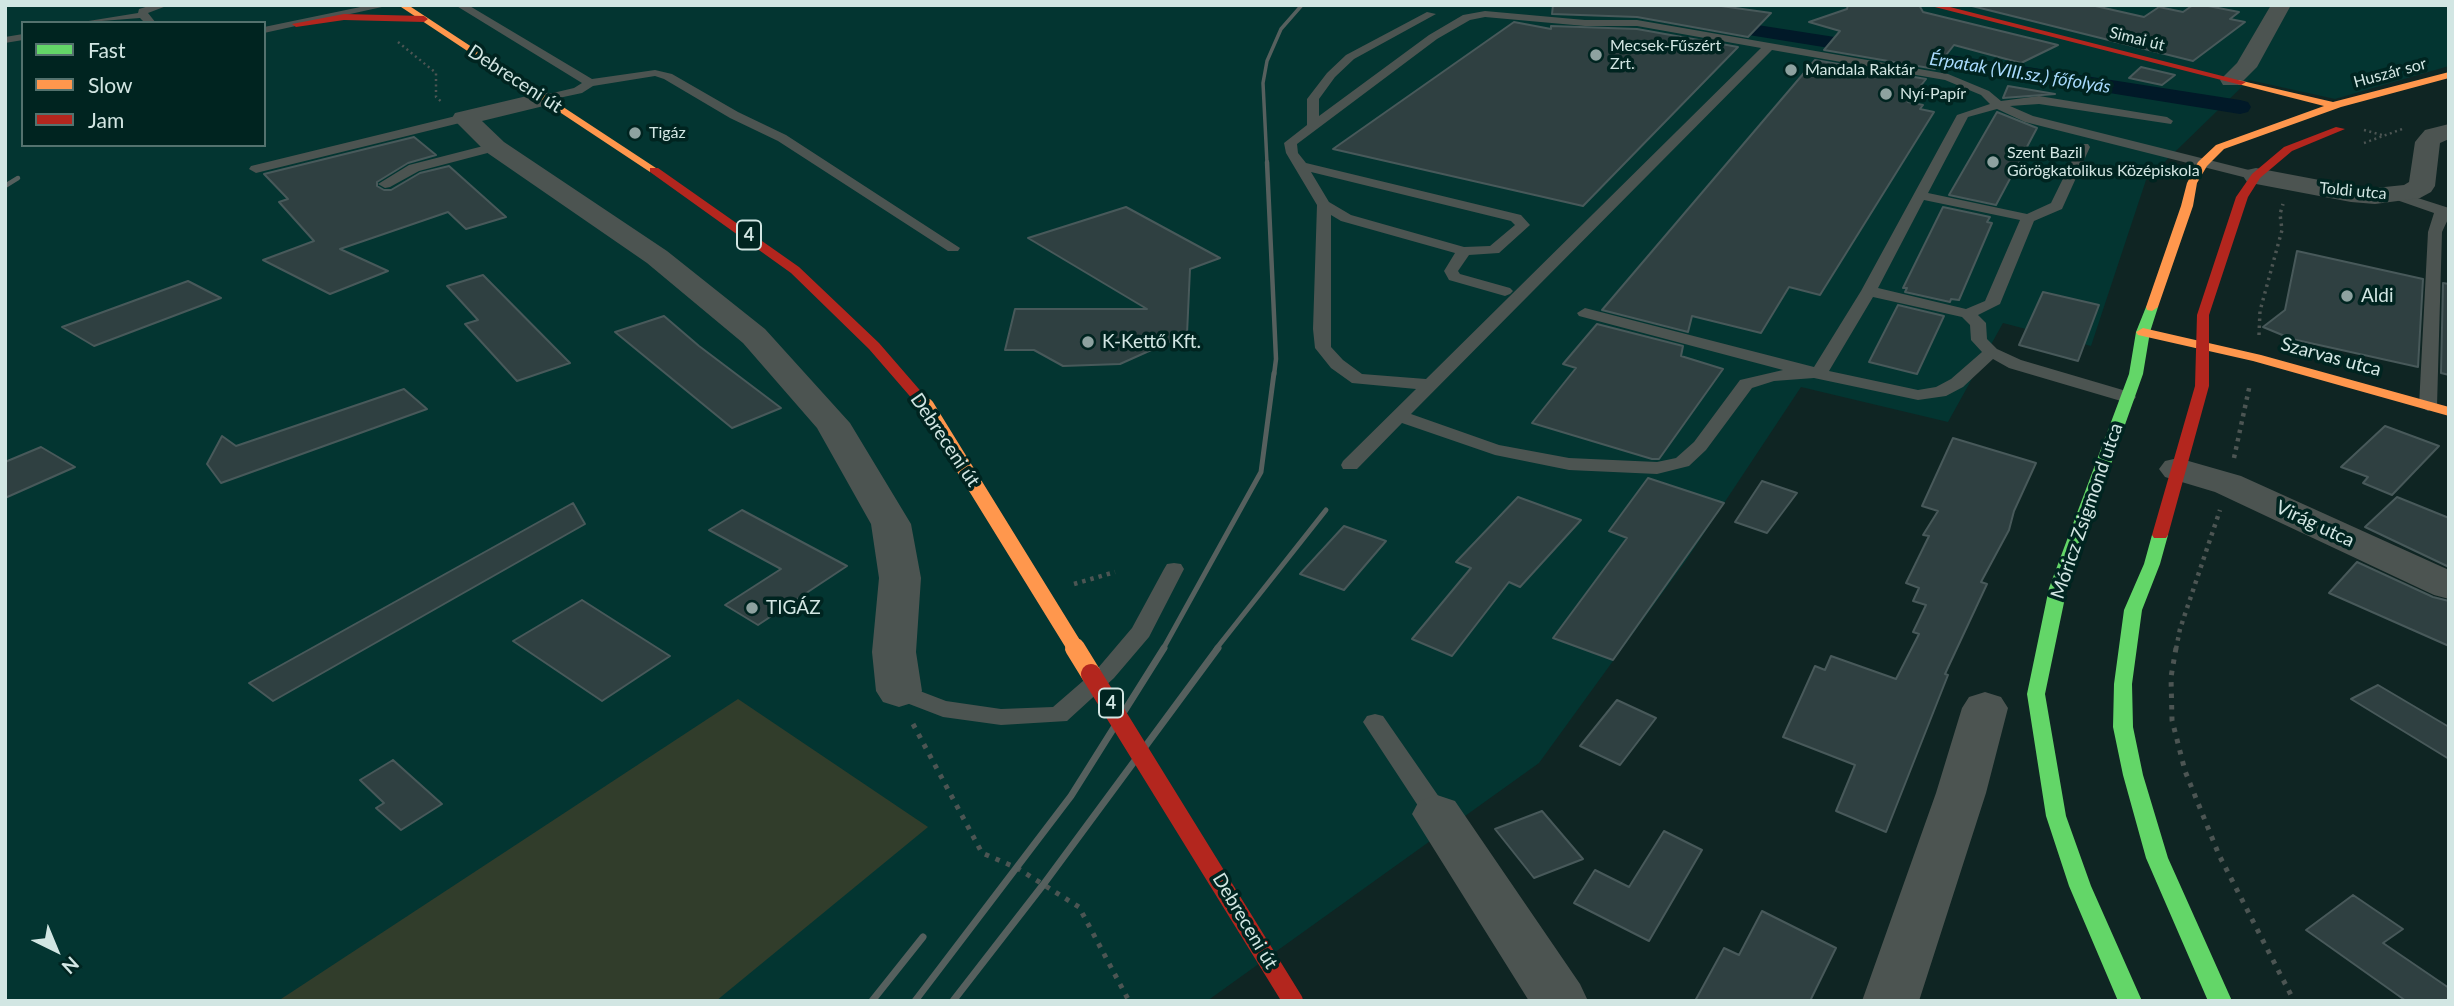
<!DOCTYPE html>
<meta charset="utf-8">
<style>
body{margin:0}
#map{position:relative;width:2454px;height:1006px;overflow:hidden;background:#0f2523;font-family:Lato,sans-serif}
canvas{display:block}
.frame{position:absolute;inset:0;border:7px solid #d2e6e3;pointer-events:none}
.legend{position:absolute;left:21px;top:21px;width:245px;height:126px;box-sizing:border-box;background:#002420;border:2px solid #54726e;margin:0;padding:9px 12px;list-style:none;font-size:21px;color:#d2e6e3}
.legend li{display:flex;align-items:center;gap:14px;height:35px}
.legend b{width:35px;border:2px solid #54726e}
.north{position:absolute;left:21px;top:915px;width:70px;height:70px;-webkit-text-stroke:5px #002420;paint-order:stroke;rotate:137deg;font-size:19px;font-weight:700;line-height:28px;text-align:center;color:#d2e6e3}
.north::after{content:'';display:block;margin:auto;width:24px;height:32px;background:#d2e6e3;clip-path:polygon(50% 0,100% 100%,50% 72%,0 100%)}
</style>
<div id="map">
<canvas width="2454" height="1006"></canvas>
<div class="frame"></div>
<ul class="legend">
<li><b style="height:9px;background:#63d668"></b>Fast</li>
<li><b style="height:9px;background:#ff974d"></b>Slow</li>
<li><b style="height:9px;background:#b3261e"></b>Jam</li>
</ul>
<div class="north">N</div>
</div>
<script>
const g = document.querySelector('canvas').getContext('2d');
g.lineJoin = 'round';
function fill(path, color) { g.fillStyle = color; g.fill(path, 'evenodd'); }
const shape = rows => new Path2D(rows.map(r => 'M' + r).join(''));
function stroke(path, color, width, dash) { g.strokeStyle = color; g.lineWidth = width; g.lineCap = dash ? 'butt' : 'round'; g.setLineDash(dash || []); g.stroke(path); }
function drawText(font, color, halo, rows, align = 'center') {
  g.font = font + ' Lato,sans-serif'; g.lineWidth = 7; g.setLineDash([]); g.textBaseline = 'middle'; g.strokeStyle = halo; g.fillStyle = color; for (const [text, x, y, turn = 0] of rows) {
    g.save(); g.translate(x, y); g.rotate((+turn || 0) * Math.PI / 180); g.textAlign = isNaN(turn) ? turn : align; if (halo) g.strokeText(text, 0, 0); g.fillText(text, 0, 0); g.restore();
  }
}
const built = shape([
 [5,5,2449,5,2449,66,2335,99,2249,80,2146,180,2091,346,2003,323,1948,422,1801,387,1687,559,1539,763,1207,1001,5,1001],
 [23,23,264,23,264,145,23,145]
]);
const green = shape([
 [738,699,928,827,716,1001,278,1001]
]);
const canal = shape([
 [1706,17,2240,100,2248,102,2251,107,2248,112,2240,114,1699,27,1697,23,1706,17]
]);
const building = shape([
 [1553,5,1714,5,1771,13,1748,37,1637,17,1552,14,1553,5],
 [1848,5,1919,5,1923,12,2058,45,2021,63,1954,45,1935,69,1824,50,1840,31,1809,22,1847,9,1848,5],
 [1968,5,2091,5,2144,17,2159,7,2183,12,2193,5,2203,5,2239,12,2230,19,2245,22,2193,61,1968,5],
 [1514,22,1551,29,1551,26,1637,29,1738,47,1583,206,1333,149,1514,22],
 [1815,60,1926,79,1908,102,1923,105,1920,109,1934,112,1820,295,1789,287,1761,333,1692,316,1688,332,1602,310,1815,60],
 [2141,67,2175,75,2162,85,2129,78,2141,67],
 [2008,86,2055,94,2003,98,2008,86],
 [1997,112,2037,128,1996,205,1949,195,1997,112],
 [414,137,436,155,408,163,377,182,377,186,384,190,391,190,420,173,449,166,506,217,466,229,448,212,340,249,388,271,330,294,263,260,314,241,279,202,288,199,264,174,414,137],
 [1126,207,1220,258,1190,269,1187,334,1120,364,1063,366,1034,350,1005,350,1015,309,1147,309,1028,238,1126,207],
 [1943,207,1990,217,1987,222,1992,223,1959,300,1951,299,1950,302,1905,292,1907,288,1903,288,1943,207],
 [2297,251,2423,279,2418,367,2292,339,2263,327,2285,310,2297,251],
 [483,275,570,363,517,381,465,324,478,320,447,286,483,275],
 [188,281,221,298,94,346,62,327,188,281],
 [2443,283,2449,284,2449,375,2441,373,2443,283],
 [2043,292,2099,305,2078,361,2019,345,2043,292],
 [1898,305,1944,316,1917,374,1869,362,1898,305],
 [664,316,699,346,781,408,732,428,615,332,664,316],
 [1597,324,1683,346,1681,356,1723,369,1659,459,1652,459,1532,423,1576,368,1563,364,1597,324],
 [404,389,427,409,221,483,207,464,222,436,236,446,404,389],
 [2385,426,2439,446,2392,495,2363,483,2368,477,2341,467,2385,426],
 [1953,438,2036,463,2014,511,2009,530,1981,582,1987,584,1945,674,1948,675,1886,832,1836,811,1855,765,1783,737,1815,666,1825,670,1831,656,1896,679,1919,634,1913,632,1926,605,1913,601,1919,588,1906,583,1929,536,1923,535,1938,511,1922,506,1953,438],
 [41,447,75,467,5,498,5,462,41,447],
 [1648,478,1724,503,1613,660,1553,638,1627,538,1609,531,1648,478],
 [1762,481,1797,493,1767,533,1735,522,1762,481],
 [1518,497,1581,520,1520,587,1509,582,1452,656,1412,639,1471,568,1456,562,1518,497],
 [2397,497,2449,518,2449,567,2365,527,2397,497],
 [573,503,585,524,273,701,249,683,573,503],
 [742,510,847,566,758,625,725,605,781,569,709,530,742,510],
 [1344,526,1386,541,1344,590,1300,574,1344,526],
 [2357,562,2433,597,2449,601,2449,646,2329,593,2357,562],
 [582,600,670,656,602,701,513,641,582,600],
 [2378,685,2449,727,2449,759,2351,699,2378,685],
 [1617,700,1656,718,1620,765,1580,746,1617,700],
 [393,760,442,804,401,830,376,808,384,803,360,780,393,760],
 [1542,811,1583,859,1534,878,1495,829,1542,811],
 [1664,831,1702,850,1649,941,1574,903,1595,870,1629,887,1664,831],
 [2353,895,2403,929,2383,943,2449,988,2449,1001,2406,1001,2306,930,2353,895],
 [1762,911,1836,948,1810,1001,1695,1001,1724,948,1739,955,1762,911]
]);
const pathFar3 = shape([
 [398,42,436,73,436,97,443,103],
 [2364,130,2382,135],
 [2364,143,2405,128]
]);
const pathFar2 = shape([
 [2259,335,2260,311,2282,230,2280,214,2283,204]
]);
const pathFar1 = shape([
 [2234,458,2250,384],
 [1074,584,1115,572],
 [2176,649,2180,629,2220,510]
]);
const path = shape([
 [2176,648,2171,677,2172,720,2185,771,2219,855,2294,1001],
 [913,724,982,853,1017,868,1079,907,1129,1001]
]);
const lane = shape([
 [152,5,169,5,148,13,156,23,145,23,140,18,76,23,138,13,139,9,152,5],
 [370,5,391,5,264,33,264,27,370,5],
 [455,5,468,5,592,79,655,70,672,74,738,112,786,135,960,248,958,251,948,251,778,141,730,118,664,79,655,76,593,86,582,93,540,102,540,96,574,88,582,83,455,5],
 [1485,11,1585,20,1637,20,1948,74,1989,91,2001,101,2039,96,2167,117,2173,121,2171,124,2039,104,2010,106,2033,116,2261,173,2263,176,2256,180,2251,179,2025,122,1997,109,1968,117,1928,193,2027,214,2051,203,2080,144,2088,144,2090,147,2062,209,2034,221,2000,304,1978,315,1986,323,1987,339,1997,349,2021,360,2133,393,2136,397,2133,401,2121,401,2009,368,1993,359,1963,387,1946,396,1918,400,1814,378,1774,381,1752,388,1706,450,1689,466,1657,474,1569,470,1495,455,1402,423,1357,469,1343,469,1341,465,1343,461,1416,389,1352,383,1331,368,1315,348,1313,329,1317,205,1286,153,1284,143,1307,125,1307,99,1327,73,1346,55,1427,12,1436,14,1354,59,1335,77,1319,99,1319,116,1429,35,1463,15,1485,11],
 [1485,17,1585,26,1637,26,1761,48,1426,379,1362,374,1343,360,1331,347,1331,215,1341,221,1455,253,1444,271,1449,280,1505,296,1510,294,1513,291,1510,288,1460,274,1458,271,1469,255,1499,253,1530,225,1521,215,1306,163,1298,153,1297,144,1437,39,1470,20,1485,17],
 [1772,50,1945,80,1981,95,1990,104,1957,115,1861,291,1814,367,1585,308,1577,313,1579,316,1783,370,1740,380,1694,442,1676,458,1657,462,1569,458,1499,445,1411,414,1772,50],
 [1311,172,1511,221,1515,225,1490,246,1464,247,1351,215,1329,202,1311,172],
 [1924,200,2020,220,1985,301,1966,309,1878,288,1924,200],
 [1873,297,1962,317,1970,325,1971,340,1982,352,1951,379,1936,387,1918,390,1829,371,1873,297],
 [23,34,23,40,5,43,5,37,23,34],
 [464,114,468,115,468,121,256,173,249,169,251,166,464,114],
 [495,143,501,147,499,150,419,171,390,187,385,188,378,184,409,165,495,143],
 [2396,191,2449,208,2449,217,2442,232,2437,406,2428,411,2419,406,2428,232,2434,213,2391,198,2389,195,2396,191],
 [1174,563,1181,564,1184,569,1149,637,1114,678,1067,721,1001,725,943,717,891,697,888,691,891,685,899,683,946,701,1001,709,1053,707,1098,668,1132,628,1164,569,1167,564,1174,563],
 [1375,714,1383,716,1446,807,1449,814,1446,821,1437,824,1428,821,1363,722,1367,716,1375,714]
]);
const street = shape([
 [2271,5,2291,5,2257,67,2239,85,2223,85,2220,80,2237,63,2271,5],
 [544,92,552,94,556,99,552,104,482,121,504,142,667,251,765,329,850,423,911,524,921,578,916,652,922,691,915,702,899,707,883,702,876,691,872,652,879,578,871,524,817,428,743,343,647,263,486,152,452,118,455,113,544,92],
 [2449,124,2449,139,2440,143,2435,186,2431,192,2420,198,2375,204,2351,202,2256,184,2247,182,2243,176,2247,170,2256,168,2351,186,2375,188,2404,185,2409,182,2415,142,2419,137,2425,130,2449,124],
 [2178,458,2241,476,2449,570,2449,599,2434,595,2215,492,2165,477,2159,469,2165,461,2178,458],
 [1985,692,2001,697,2008,708,1986,793,1919,1001,1862,1001,1936,793,1962,708,1969,697,1985,692],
 [1437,795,1455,801,1580,984,1588,1001,1529,1001,1412,814,1419,801,1437,795]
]);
const fast = shape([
 [2152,303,2158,307,2150,332,2143,374,2067,588,2045,694,2066,816,2091,886,2142,1001,2118,1001,2069,886,2046,816,2027,694,2049,588,2129,374,2136,332,2146,307,2152,303],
 [2160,530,2168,535,2160,564,2142,610,2132,684,2133,727,2143,775,2168,858,2232,1001,2208,1001,2146,858,2123,775,2113,727,2114,684,2124,610,2144,564,2152,535,2160,530]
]);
const slow = shape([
 [398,5,408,5,659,170,650,172,398,5],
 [2449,72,2449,78,2341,107,2224,149,2207,166,2197,183,2193,206,2158,307,2152,311,2147,310,2146,307,2181,206,2187,183,2198,162,2216,145,2324,106,2238,84,2238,80,2333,102,2449,72],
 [2143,328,2261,355,2449,407,2449,416,2253,361,2138,335,2136,332,2143,328]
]);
const jam = shape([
 [1927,5,1942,5,2246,82,2241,85,1927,5],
 [344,14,424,16,428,19,424,22,344,20,296,27,292,24,344,14],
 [2336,127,2345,129,2292,151,2260,178,2248,197,2209,315,2209,386,2168,535,2166,538,2154,538,2152,535,2195,386,2197,315,2236,197,2252,174,2284,147,2336,127],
 [650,168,658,168,799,267,879,343,931,403,933,406,931,409,921,409,869,349,791,273,650,172,650,168]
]);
const railFar3 = shape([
 [1267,163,1263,83,1267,61,1281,29,1302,5]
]);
const railFar2 = shape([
 [1267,162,1276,359,1274,375],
 [5,186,18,178]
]);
const railFar1 = shape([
 [1163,649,1261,472,1274,373],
 [1216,649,1326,510]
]);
const rail = shape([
 [872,1001,923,937],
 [915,1001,1071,796,1164,648],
 [953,1001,1043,885,1218,648]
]);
const slowBridgeFar1 = shape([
 [926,406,1076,649]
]);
const slowBridge = shape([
 [1075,648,1091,674]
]);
const jamBridge = shape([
 [1091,674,1293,1001]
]);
const markers = [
 [1596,55,7,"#8ea2a0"],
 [1791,70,7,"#8ea2a0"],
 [1886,94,7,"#8ea2a0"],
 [635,133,7,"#8ea2a0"],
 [1993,162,7,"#8ea2a0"],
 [2347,296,7,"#8ea2a0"],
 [1088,342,7,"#8ea2a0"],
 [752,608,7,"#8ea2a0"]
];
const farStreetnames = [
 ["Simai út",2137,39,14],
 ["Huszár sor",2390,73,-15],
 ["Toldi utca",2353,191,5]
];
const farPoinames = [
 ["Mecsek-Fűszért",1610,46],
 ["Zrt.",1610,64],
 ["Mandala Raktár",1805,70],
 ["Nyí-Papír",1900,94],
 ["Tigáz",649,133],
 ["Szent Bazil",2007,153],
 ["Görögkatolikus Középiskola",2007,171]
];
const farWaternames = [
 ["Érpatak (VIII.sz.) főfolyás",2020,73,9]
];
const shields = [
 [749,235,24],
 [1111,703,24]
];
const shieldNames = [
 ["4",749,235],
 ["4",1111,703]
];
const streetNames = [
 ["Debreceni út",515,79,33],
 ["Szarvas utca",2331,357,15],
 ["Debreceni út",945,440,56],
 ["Móricz Zsigmond utca",2087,511,-71],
 ["Virág utca",2315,524,25],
 ["Debreceni út",1245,921,59]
];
const poiNames = [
 ["Aldi",2361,296],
 ["K-Kettő Kft.",1102,342],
 ["TIGÁZ",766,608]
];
fill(built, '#033531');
fill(green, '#313d2b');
fill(canal, '#011928');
fill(building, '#2f4041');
stroke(building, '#48595a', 2);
stroke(pathFar3, '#4c5553', 2.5, [2, 3.5]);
stroke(pathFar2, '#4c5553', 3.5, [2.5, 4.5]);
stroke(pathFar1, '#4c5553', 4.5, [3.5, 5]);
stroke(path, '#4c5553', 5, [4.5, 7]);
fill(lane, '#4c5451');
fill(street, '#4c5451');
fill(fast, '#63d668');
fill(slow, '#ff974d');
fill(jam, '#b3261e');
stroke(railFar3, '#56605e', 3.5);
stroke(railFar2, '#56605e', 4.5);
stroke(railFar1, '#56605e', 5);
stroke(rail, '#56605e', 7);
stroke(slowBridgeFar1, '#ff974d', 16);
stroke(slowBridge, '#ff974d', 20);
stroke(jamBridge, '#b3261e', 20);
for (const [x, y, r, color] of markers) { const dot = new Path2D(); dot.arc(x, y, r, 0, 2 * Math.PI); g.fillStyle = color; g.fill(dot); stroke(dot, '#002420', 2.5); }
drawText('16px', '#d2e6e3', '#002420', farStreetnames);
drawText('16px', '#d2e6e3', '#002420', farPoinames, 'left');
drawText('italic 18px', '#a9dbfe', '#002420', farWaternames);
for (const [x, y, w] of shields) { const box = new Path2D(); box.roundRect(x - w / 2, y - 14.5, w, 29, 5); g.fillStyle = '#002420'; g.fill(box); stroke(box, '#d2e6e3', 2); }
drawText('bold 18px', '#d2e6e3', null, shieldNames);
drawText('19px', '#d2e6e3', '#002420', streetNames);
drawText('19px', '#d2e6e3', '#002420', poiNames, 'left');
</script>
